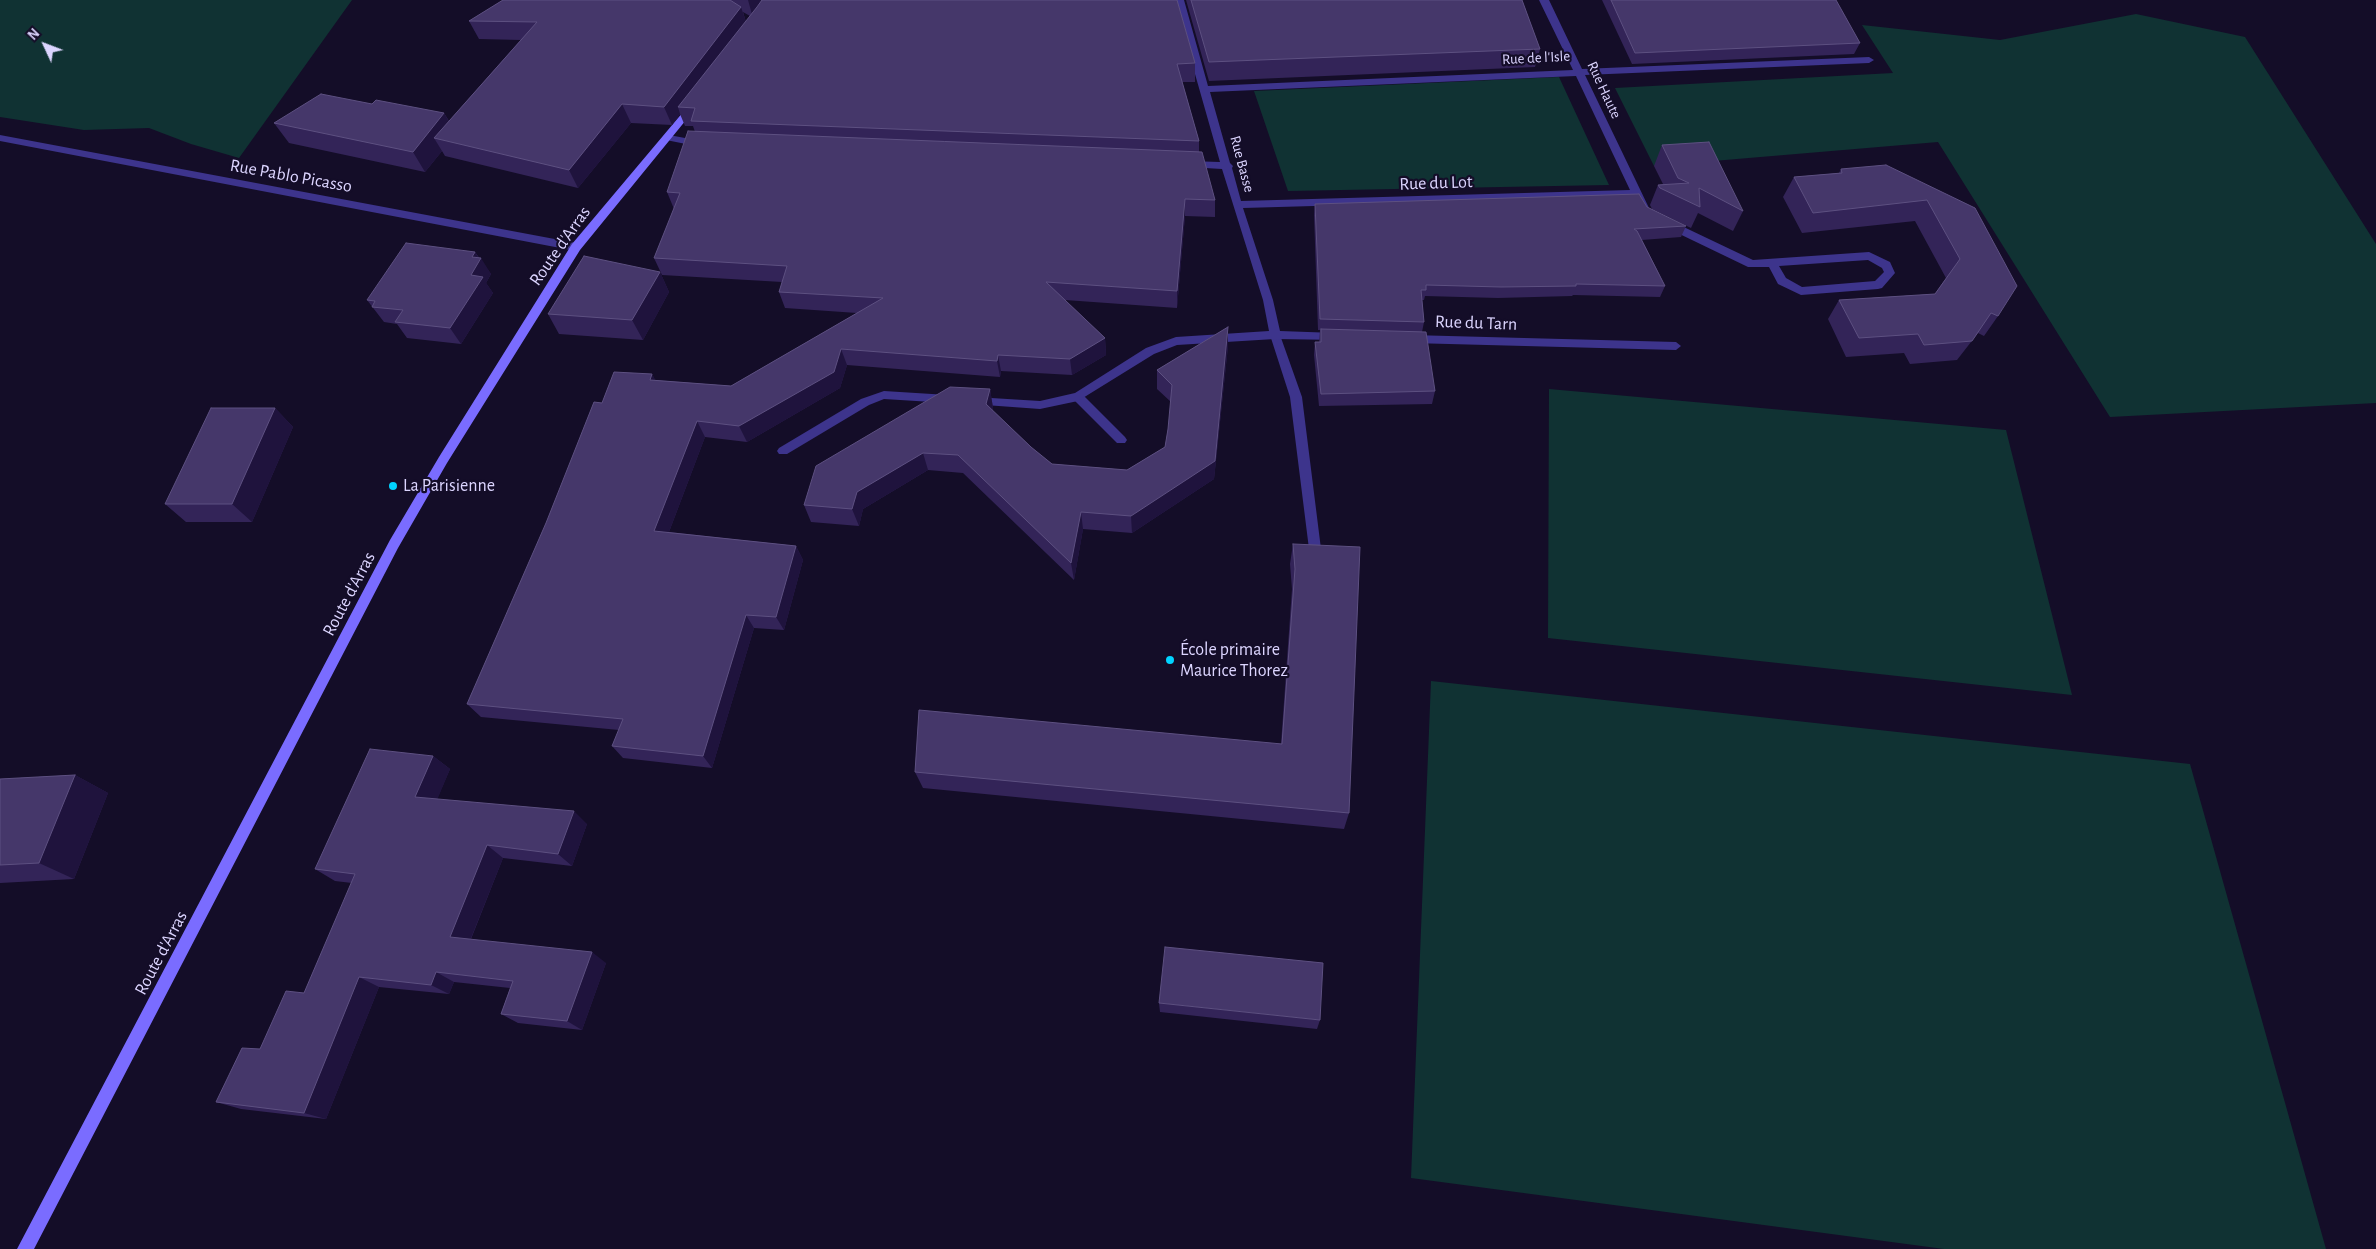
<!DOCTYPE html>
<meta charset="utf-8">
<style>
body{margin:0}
#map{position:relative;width:2376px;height:1249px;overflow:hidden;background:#140d28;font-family:"Alegreya Sans",sans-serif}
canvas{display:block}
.north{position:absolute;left:20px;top:20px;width:50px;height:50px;-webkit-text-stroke:4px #140d28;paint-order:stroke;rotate:313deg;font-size:14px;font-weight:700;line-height:20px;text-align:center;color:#dcd5ff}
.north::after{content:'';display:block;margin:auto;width:18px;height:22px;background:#dcd5ff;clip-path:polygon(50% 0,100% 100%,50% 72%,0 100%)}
</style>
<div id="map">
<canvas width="2376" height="1249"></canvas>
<div class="north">N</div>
</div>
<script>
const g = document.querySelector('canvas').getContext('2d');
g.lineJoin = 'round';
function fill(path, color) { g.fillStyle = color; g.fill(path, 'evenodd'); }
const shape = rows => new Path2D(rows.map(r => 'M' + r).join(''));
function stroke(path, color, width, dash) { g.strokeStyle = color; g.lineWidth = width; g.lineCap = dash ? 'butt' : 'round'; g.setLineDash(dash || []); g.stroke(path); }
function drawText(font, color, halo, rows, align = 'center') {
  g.font = font + ' "Alegreya Sans",sans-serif'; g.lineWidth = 4.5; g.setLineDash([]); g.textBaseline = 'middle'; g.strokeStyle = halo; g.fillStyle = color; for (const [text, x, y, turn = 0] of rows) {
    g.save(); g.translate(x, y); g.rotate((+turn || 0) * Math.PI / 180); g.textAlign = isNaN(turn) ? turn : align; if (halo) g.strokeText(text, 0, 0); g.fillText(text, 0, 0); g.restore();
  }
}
const green = shape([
 [0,0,352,0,239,158,191,144,149,128,84,130,0,117],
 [2136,14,2245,37,2376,244,2376,403,2110,417,1938,142,1654,166,1615,88,1893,73,1862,25,2000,40],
 [1559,77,1609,185,1288,191,1254,91],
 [1549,389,2006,430,2072,695,1548,638],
 [1431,681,2190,764,2326,1249,1944,1249,1411,1178]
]);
const service = shape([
 [1275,331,1280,335,1302,397,1321,549,1319,553,1315,554,1311,553,1309,549,1290,397,1270,335,1275,331],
 [1078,393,1082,394,1125,437,1127,440,1125,443,1117,443,1074,400,1072,397,1078,393]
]);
const minor = shape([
 [1174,0,1184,0,1208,86,1573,70,1539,0,1549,0,1582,69,1869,57,1874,60,1869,63,1585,75,1649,208,1648,211,1640,211,1633,197,1243,208,1273,300,1280,331,1336,333,1341,337,1340,340,1275,339,1177,345,1154,354,1078,401,1040,409,971,404,969,401,971,398,975,397,1040,401,1075,393,1146,348,1176,337,1269,331,1263,300,1222,169,1188,167,1183,164,1188,161,1220,162,1174,0],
 [1576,76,1630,190,1241,201,1232,168,1233,166,1230,163,1210,92,1576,76],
 [0,135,576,243,581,247,576,251,0,141,0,135],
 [669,135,701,141,706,144,701,147,666,140,666,136,669,135],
 [1669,220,1753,260,1869,252,1890,262,1895,273,1882,288,1878,289,1801,295,1778,284,1769,267,1748,267,1665,227,1664,224,1669,220],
 [1868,260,1882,268,1884,272,1875,281,1802,287,1786,278,1779,266,1868,260],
 [1411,335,1676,342,1681,346,1676,350,1411,343,1406,339,1411,335],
 [884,391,948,395,954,399,948,403,884,399,869,405,787,454,779,454,777,451,779,448,861,399,884,391]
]);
const secondary = shape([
 [692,104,695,105,695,109,580,250,447,463,398,548,34,1249,17,1249,390,540,439,457,572,244,689,105,692,104]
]);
const wall = shape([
 [503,0,1177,0,1195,63,1195,82,1182,82,1199,141,1199,152,1215,200,1215,217,1185,216,1177,308,1065,300,1105,338,1106,355,1072,375,1001,371,1000,377,847,365,840,388,747,442,705,437,669,532,796,546,803,560,784,630,754,628,712,768,623,758,612,746,619,730,481,717,467,704,602,403,652,374,655,380,731,386,857,313,785,308,779,292,782,282,662,275,654,258,674,209,667,192,695,132,693,126,685,126,680,114,672,125,631,123,578,188,445,156,442,151,425,172,289,143,274,123,372,104,444,113,449,121,521,40,479,39,469,21],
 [743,12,750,16,746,22],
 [1186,0,1522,0,1540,49,1535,67,1209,81],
 [1602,0,1836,0,1860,43,1854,54,1632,64],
 [1662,145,1743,211,1733,231,1698,213,1691,228,1652,209,1650,205,1658,185,1663,184,1654,166],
 [1841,169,1975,208,1998,316,1984,336,1978,333,1957,360,1910,364,1904,353,1846,357,1828,319,1839,300,1935,294,1946,278,1915,221,1802,233,1783,197,1794,177,1839,173],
 [1315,204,1647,207,1686,226,1681,237,1642,240,1665,286,1660,297,1573,295,1572,296,1498,298,1425,296,1424,300,1422,300,1424,322,1422,332,1435,391,1432,404,1319,406,1314,355,1315,342,1319,342,1320,330,1318,330,1314,215],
 [475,252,491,274,486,283,493,293,461,344,407,338,397,324,384,322,367,300],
 [660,272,669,292,643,340,559,334,548,314],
 [1228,327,1228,346,1214,479,1132,533,1083,529,1074,580,963,473,928,470,863,509,859,526,811,522,804,505,990,389,993,408,993,411,1031,447,1052,464,1127,470,1165,447,1168,429,1171,402,1157,389,1157,370],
 [275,408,293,427,252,522,186,522,165,504],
 [1293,544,1349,813,1344,829,923,788,915,772,1281,744,1292,589,1290,564],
 [433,756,450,769,437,799,587,824,572,866,503,858,471,939,606,963,582,1030,518,1023,501,1014,510,988,454,982,449,994,379,987,326,1119,241,1109,216,1102,260,1049,304,993,352,883,335,881,315,869],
 [75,775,108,793,74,879,0,883,0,779],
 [1159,1003,1320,1020,1317,1029,1160,1012]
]);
const shadedWall = shape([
 [748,0,767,0,753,18],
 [741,7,747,25,678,107,680,114,672,125,664,107],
 [622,104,631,123,578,188,569,170],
 [444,113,456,134,434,138,442,151,425,172,413,152],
 [1185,199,1185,216,1177,308,1177,291],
 [475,252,480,260,481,258,491,274,486,283,493,293,461,344,450,328,471,275,472,257],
 [660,272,669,292,643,340,632,320],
 [1228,327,1228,346,1214,479,1132,533,1131,516],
 [1105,338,1106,355,1072,375,1070,359],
 [841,349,847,365,840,388,747,442,739,426],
 [998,355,1001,371,1000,377,997,361],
 [652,374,661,390,650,380],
 [990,389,993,408,990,423,986,404],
 [275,408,293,427,252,522,232,504],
 [697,421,705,437,664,545,654,531],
 [923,453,928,470,863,509,859,526,852,509,857,492],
 [1081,512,1083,529,1074,580,1071,563],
 [796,546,803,560,784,630,776,617],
 [746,615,754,628,712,768,703,756],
 [433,756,450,769,433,810,415,797],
 [75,775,108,793,74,879,39,863],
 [574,811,587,824,572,866,558,854],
 [487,845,503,858,467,948,450,937],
 [592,952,606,963,582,1030,567,1021],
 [436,972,454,982,449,994,431,985],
 [359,977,379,987,326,1119,304,1113]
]);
const building = shape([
 [503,0,730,0,741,7,664,107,622,104,569,170,434,138,537,22,469,21,503,0],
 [762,0,1177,0,1195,63,1177,64,1199,141,691,121,695,108,678,107,757,7,762,0],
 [1191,0,1522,0,1540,49,1209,62,1191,0],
 [1611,0,1836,0,1860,43,1635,53,1611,0],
 [321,94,372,104,376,100,444,113,413,152,274,123,321,94],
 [688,131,1202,152,1215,200,1185,199,1177,291,1046,282,1105,338,1070,359,998,355,997,361,841,349,834,372,739,426,697,421,654,531,796,546,776,617,746,615,703,756,612,746,623,719,467,704,546,523,594,402,602,403,614,372,652,374,650,380,731,386,883,298,779,292,787,266,654,258,680,193,667,192,688,131],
 [1709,142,1743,211,1699,188,1700,207,1660,188,1658,185,1689,183,1678,178,1662,145,1709,142],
 [1886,165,1975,208,2017,286,1998,316,1991,313,1972,341,1924,345,1918,334,1859,338,1839,300,1935,294,1960,259,1927,200,1813,213,1794,177,1842,173,1841,169,1886,165],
 [1639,194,1647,207,1686,226,1634,229,1637,231,1665,286,1576,284,1576,286,1501,287,1426,285,1426,290,1421,290,1424,322,1320,319,1315,204,1639,194],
 [406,243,475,252,472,257,481,258,471,275,483,277,450,328,395,322,403,310,372,307,375,301,367,300,406,243],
 [584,256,660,272,632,320,548,314,584,256],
 [1228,327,1215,461,1131,516,1081,512,1071,563,958,455,923,453,857,492,852,509,804,505,816,466,950,387,990,389,986,404,1031,447,1052,464,1127,470,1165,447,1168,429,1172,385,1157,370,1228,327],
 [1321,329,1426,332,1435,391,1321,394,1315,342,1321,342,1321,329],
 [211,408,275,408,232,504,165,504,211,408],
 [1293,544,1360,547,1349,813,915,772,919,710,1282,744,1295,569,1293,544],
 [370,749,433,756,415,797,574,811,558,854,487,845,450,937,592,952,567,1021,501,1014,513,981,436,972,431,985,359,977,304,1113,216,1102,242,1048,260,1049,286,991,304,993,355,874,315,869,370,749],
 [75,775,39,863,0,865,0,779,75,775],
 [1165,947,1323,963,1320,1020,1159,1003,1165,947]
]);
const markers = [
 [393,486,5,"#01d3ff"],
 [1170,660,5,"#01d3ff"]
];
const farStreetnames = [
 ["Rue de l'Isle",1536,58,-3],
 ["Rue Haute",1604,90,65],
 ["Rue Basse",1242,164,75]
];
const streetNames = [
 ["Rue Pablo Picasso",291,176,10],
 ["Rue du Lot",1436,183,-2],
 ["Route d'Arras",560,246,-55],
 ["Rue du Tarn",1476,323,2],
 ["Route d'Arras",349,594,-62],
 ["Route d'Arras",161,953,-62]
];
const poiNames = [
 ["La Parisienne",403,486],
 ["École primaire",1180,650],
 ["Maurice Thorez",1180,671]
];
fill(green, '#103233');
fill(service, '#3d348c');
fill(minor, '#3d348c');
fill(secondary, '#7a6cff');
fill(wall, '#332458');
fill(shadedWall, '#1f133d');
fill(building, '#45376a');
stroke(building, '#5d5081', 1);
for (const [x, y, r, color] of markers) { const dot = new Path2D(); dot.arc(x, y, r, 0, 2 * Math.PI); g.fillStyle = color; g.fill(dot); stroke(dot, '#140d28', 2); }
drawText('15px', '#dcd5ff', '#140d28', farStreetnames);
drawText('18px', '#dcd5ff', '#140d28', streetNames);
drawText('18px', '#dcd5ff', '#140d28', poiNames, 'left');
</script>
